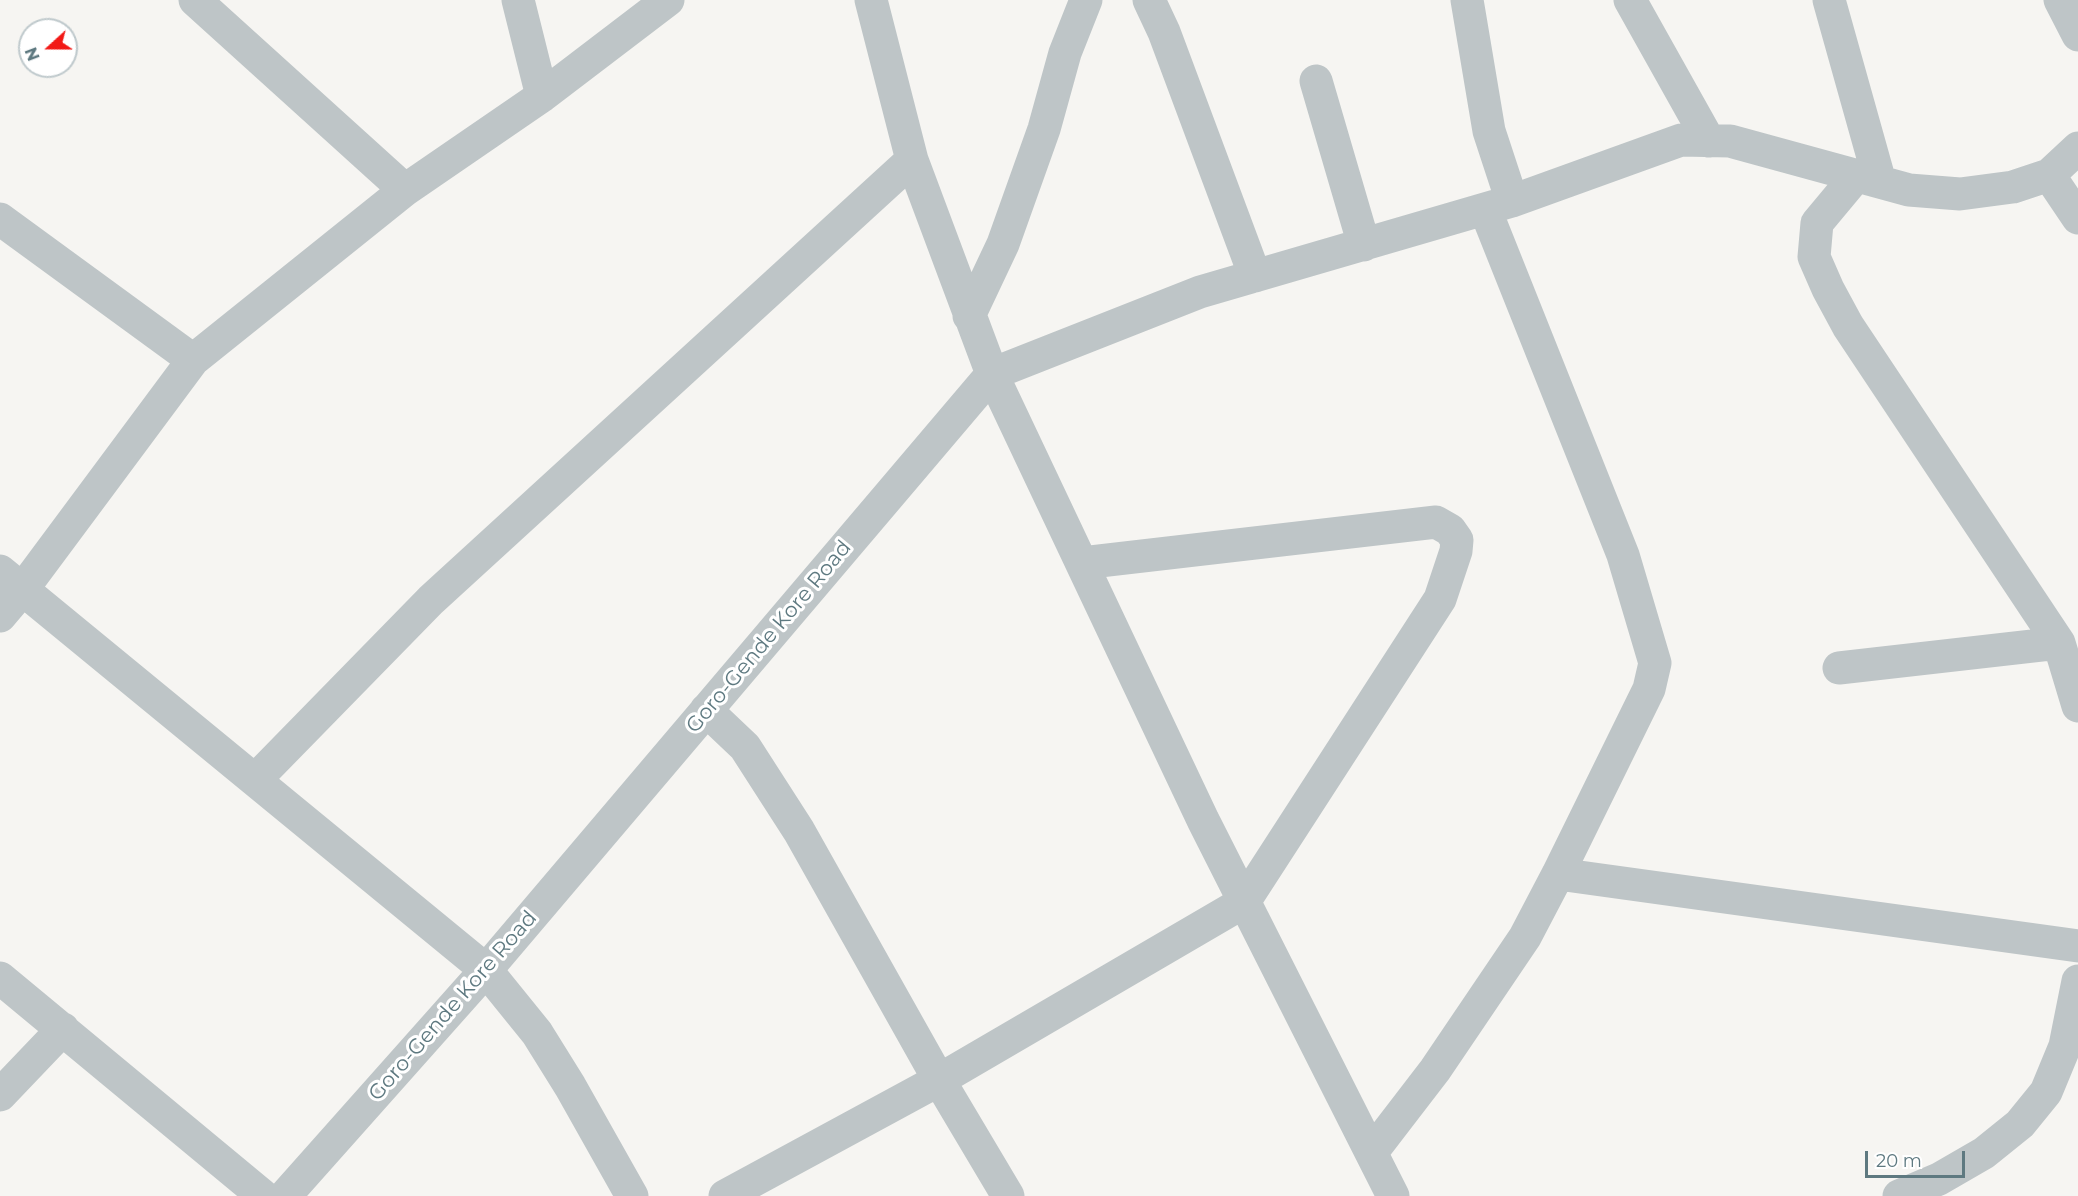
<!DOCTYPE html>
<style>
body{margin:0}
#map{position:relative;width:2078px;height:1196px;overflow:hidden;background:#f6f5f2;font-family:Montserrat,sans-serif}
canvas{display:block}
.north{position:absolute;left:18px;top:18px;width:60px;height:60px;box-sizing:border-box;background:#fff;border:2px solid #bfc9cc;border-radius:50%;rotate:249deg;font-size:16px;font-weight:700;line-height:24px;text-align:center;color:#5e7980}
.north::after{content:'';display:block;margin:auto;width:21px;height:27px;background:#f21916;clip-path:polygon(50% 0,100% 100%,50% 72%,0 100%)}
.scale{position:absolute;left:1865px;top:1151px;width:100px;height:27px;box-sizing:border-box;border:3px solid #5e7980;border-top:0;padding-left:8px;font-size:18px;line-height:21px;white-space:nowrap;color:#5e7980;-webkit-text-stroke:4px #fff;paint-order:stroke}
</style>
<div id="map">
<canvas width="2078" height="1196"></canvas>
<div class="north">N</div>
<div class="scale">20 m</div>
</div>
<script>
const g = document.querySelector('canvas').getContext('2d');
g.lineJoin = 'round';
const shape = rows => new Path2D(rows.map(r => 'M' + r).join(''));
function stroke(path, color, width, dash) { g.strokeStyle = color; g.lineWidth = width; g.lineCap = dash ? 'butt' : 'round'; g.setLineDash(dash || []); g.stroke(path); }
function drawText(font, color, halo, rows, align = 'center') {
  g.font = font + ' Montserrat,sans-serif'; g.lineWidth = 6; g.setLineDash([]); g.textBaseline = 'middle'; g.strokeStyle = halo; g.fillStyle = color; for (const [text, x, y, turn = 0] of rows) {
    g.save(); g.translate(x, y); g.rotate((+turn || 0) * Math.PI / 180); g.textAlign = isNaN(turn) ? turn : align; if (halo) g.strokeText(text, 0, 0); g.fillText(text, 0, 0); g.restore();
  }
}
const street = shape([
 [195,0,405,190],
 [518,0,542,96],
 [871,0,912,160,992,374,1203,820,1393,1196],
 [1149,0,1164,32,1255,276],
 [1467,0,1489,131,1512,201],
 [1630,0,1709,141],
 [1829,0,1880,182],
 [2060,0,2078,35],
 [1316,81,1364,245],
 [1857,175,1817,223,1814,257,1828,289,1848,326,2059,643,2078,706],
 [2049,175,2078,218],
 [0,219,193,360],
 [969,316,1003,244,1044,129,1065,53,1086,0],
 [0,571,486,970,537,1033,570,1086,632,1196],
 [0,616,22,590,193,360,405,190,542,96,668,0],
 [1839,668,2059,643],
 [706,710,745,747,799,831,939,1080,1008,1196],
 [255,780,431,600,912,160],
 [1558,874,2078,946],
 [0,978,263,1196],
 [0,1095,63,1029],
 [1372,1152,1435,1070,1525,937,1558,874,1649,689,1655,663,1623,555,1485,209],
 [285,1196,486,970,992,374,1200,292,1512,201,1681,140,1730,141,1909,190,1960,194,2013,187,2049,175,2078,148],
 [725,1196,939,1080,1244,902,1440,599,1456,551,1457,540,1450,530,1436,522,1082,563],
 [1899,1196,1939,1179,1984,1153,2020,1124,2046,1092,2065,1046,2078,981]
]);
const streetNames = [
 ["Goro-Gende Kore Road",769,637,-50],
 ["Goro-Gende Kore Road",453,1006,-49]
];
stroke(street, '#bec5c7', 33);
drawText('21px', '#5e7980', '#fff', streetNames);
</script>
